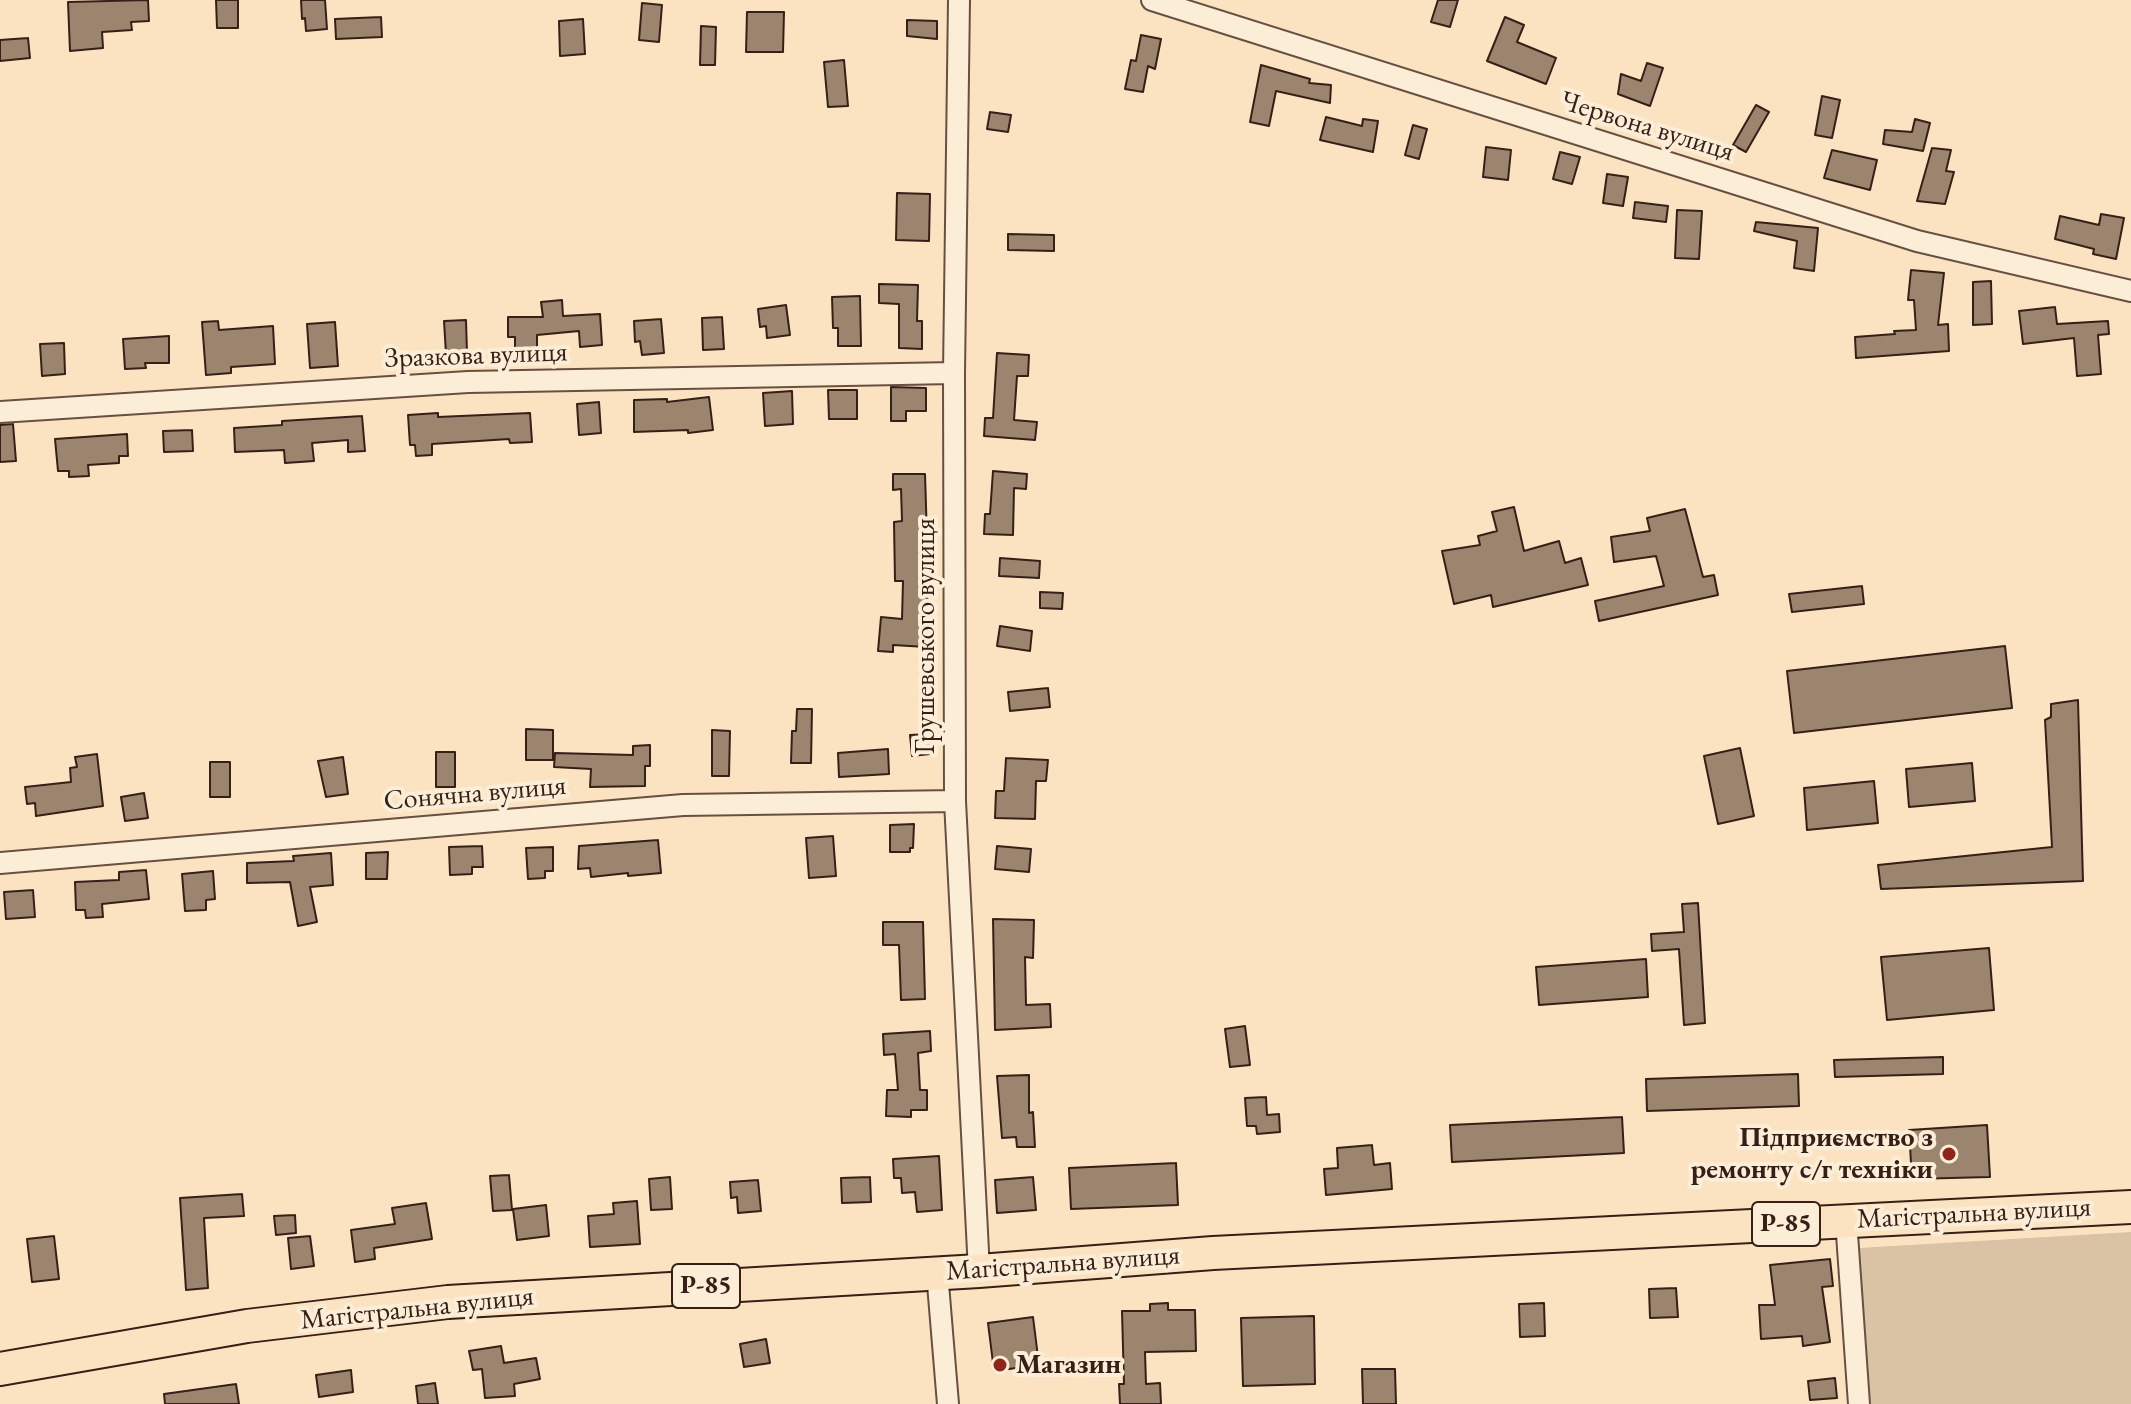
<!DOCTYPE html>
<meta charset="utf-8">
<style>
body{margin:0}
canvas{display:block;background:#fbe3c2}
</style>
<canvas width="2131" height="1404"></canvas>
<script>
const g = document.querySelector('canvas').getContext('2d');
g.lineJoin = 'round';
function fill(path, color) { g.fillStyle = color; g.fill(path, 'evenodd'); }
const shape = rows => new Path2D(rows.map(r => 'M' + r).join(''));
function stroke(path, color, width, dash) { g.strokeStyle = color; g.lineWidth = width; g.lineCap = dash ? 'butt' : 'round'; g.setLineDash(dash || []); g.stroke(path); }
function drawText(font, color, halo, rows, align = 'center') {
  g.font = font + ' "EB Garamond",serif'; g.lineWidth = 8; g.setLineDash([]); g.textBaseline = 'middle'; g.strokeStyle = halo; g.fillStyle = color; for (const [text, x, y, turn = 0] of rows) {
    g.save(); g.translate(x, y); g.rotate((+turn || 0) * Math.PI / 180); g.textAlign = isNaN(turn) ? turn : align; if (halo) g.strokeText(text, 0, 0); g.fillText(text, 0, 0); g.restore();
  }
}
const green = shape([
 [2131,1232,2131,1404,1869,1404,1859,1248]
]);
const building = shape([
 [148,0,149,21,131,22,132,30,102,32,103,48,70,51,68,2,148,0],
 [216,0,238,0,238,28,217,28,216,0],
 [301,0,325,0,327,29,306,31,305,18,302,19,301,0],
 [1438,0,1458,0,1450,27,1431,22,1438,0],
 [642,3,662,5,659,42,639,40,642,3],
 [747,12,784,12,783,52,746,52,747,12],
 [381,17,382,37,336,39,335,19,381,17],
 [1505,17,1524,25,1517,42,1556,58,1546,84,1487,61,1505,17],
 [583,19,585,54,560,56,559,21,583,19],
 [907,20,937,21,937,39,907,36,907,20],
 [701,26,716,27,715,65,700,65,701,26],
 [1141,35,1161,39,1155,69,1148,66,1143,92,1125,89,1131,60,1136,61,1141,35],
 [28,38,30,58,0,61,0,40,28,38],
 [844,60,848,106,828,107,824,62,844,60],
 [1647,63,1663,68,1650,106,1618,94,1621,74,1641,81,1647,63],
 [1261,65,1310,79,1309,83,1331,85,1330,103,1276,91,1269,126,1250,122,1261,65],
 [1822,96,1840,100,1832,138,1815,135,1822,96],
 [1756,105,1769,112,1746,152,1733,145,1756,105],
 [990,112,1011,115,1008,132,987,129,990,112],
 [1326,117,1362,126,1363,119,1378,121,1373,152,1320,140,1326,117],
 [1915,119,1930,123,1923,151,1883,144,1885,130,1912,132,1915,119],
 [1413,125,1427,129,1419,159,1405,155,1413,125],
 [1486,147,1511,150,1508,180,1483,177,1486,147],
 [1932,148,1951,150,1946,171,1954,172,1945,204,1917,201,1932,148],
 [1832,150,1877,160,1870,190,1824,178,1832,150],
 [1560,152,1580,157,1572,184,1553,179,1560,152],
 [1607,174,1628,177,1623,206,1603,203,1607,174],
 [897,193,930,194,929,241,896,240,897,193],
 [1635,202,1668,206,1666,222,1633,218,1635,202],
 [1677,210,1702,211,1699,259,1675,258,1677,210],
 [2101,214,2124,218,2116,259,2093,254,2094,249,2055,239,2060,216,2099,225,2101,214],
 [1756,222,1818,228,1814,271,1794,268,1797,241,1754,231,1756,222],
 [1008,234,1054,235,1054,251,1008,250,1008,234],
 [1911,270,1944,273,1938,325,1948,324,1949,351,1856,358,1855,337,1895,334,1894,331,1916,330,1914,300,1908,300,1911,270],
 [1991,281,1992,324,1973,325,1973,282,1991,281],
 [879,284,918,285,917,321,922,321,922,349,899,348,899,304,879,303,879,284],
 [860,296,861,346,838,346,838,328,833,328,832,297,860,296],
 [562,300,563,316,600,314,602,345,580,347,579,331,537,335,537,348,515,348,515,337,508,337,508,317,543,317,541,302,562,300],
 [786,305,790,335,767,338,766,326,760,327,758,309,786,305],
 [2055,307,2057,324,2108,321,2109,334,2098,335,2101,374,2077,376,2074,338,2023,344,2019,311,2055,307],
 [722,317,724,349,703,350,702,318,722,317],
 [661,319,664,353,642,355,640,341,635,342,634,321,661,319],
 [466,320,467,353,446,354,444,321,466,320],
 [218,321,219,330,273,326,275,364,231,367,231,373,206,375,202,322,218,321],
 [335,322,338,366,310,368,307,324,335,322],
 [169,336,169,363,145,363,146,368,125,369,123,339,169,336],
 [64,343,65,374,42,376,40,344,64,343],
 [997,353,1029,355,1028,376,1017,376,1014,420,1037,422,1035,440,984,436,985,418,993,418,997,353],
 [891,387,926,388,926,411,906,411,906,421,891,421,891,387],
 [828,390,857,390,857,419,829,419,828,390],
 [792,391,793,424,765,426,763,393,792,391],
 [709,397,713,430,688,433,688,430,634,432,634,400,667,399,667,402,709,397],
 [599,402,601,433,579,435,577,404,599,402],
 [438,413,438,417,530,413,532,442,510,443,509,439,432,444,432,455,416,456,415,445,410,445,408,415,438,413],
 [362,416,365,451,348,452,348,440,312,443,314,461,285,463,284,450,235,452,234,428,282,425,282,421,362,416],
 [13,424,16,461,0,462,0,425,13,424],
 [192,430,193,451,164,452,163,431,192,430],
 [127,434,128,456,119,456,119,463,88,465,89,476,69,477,69,471,58,471,55,439,127,434],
 [993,471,1027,474,1026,489,1014,488,1013,535,984,534,985,514,990,514,993,471],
 [893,474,925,474,928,569,926,647,893,645,893,652,878,651,881,617,902,619,903,581,895,581,894,522,902,521,901,489,893,490,893,474],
 [1514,507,1524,551,1559,541,1565,563,1581,558,1588,585,1493,607,1491,595,1454,604,1442,551,1480,545,1478,536,1497,531,1492,512,1514,507],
 [1685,509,1703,577,1714,575,1718,595,1599,621,1595,601,1664,586,1656,556,1614,562,1611,537,1650,531,1647,518,1685,509],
 [1000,558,1040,561,1039,578,999,576,1000,558],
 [1862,586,1864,604,1792,612,1789,594,1862,586],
 [1040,592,1063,593,1062,609,1040,608,1040,592],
 [1000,626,1032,631,1030,651,997,646,1000,626],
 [2005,646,2012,708,1794,733,1787,671,2005,646],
 [1048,688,1050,707,1010,711,1008,692,1048,688],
 [2078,700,2083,881,1881,889,1878,865,2052,847,2045,720,2051,717,2051,704,2078,700],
 [797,709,812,709,811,763,791,763,792,731,796,731,797,709],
 [526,729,553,730,553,760,526,760,526,729],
 [712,730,730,731,729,776,712,776,712,730],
 [929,734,930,754,912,756,910,735,929,734],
 [650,745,650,766,645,766,645,786,590,787,591,769,554,767,555,753,633,755,633,746,650,745],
 [1740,748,1754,816,1718,824,1704,756,1740,748],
 [888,749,889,774,839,777,838,753,888,749],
 [436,752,455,752,455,787,436,787,436,752],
 [97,754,103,806,36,816,35,803,27,804,25,787,71,782,70,768,77,767,75,757,97,754],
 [343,757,348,794,326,797,318,761,343,757],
 [1006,758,1048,760,1046,781,1036,781,1035,819,995,818,996,791,1004,791,1006,758],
 [210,762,230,762,230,797,210,797,210,762],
 [1972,763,1975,801,1909,807,1906,769,1972,763],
 [1874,781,1878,823,1807,830,1804,788,1874,781],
 [144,793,148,818,125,821,121,797,144,793],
 [914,824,913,848,910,848,910,852,890,852,890,825,914,824],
 [833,836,836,876,809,878,806,838,833,836],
 [658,840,661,873,628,876,628,873,591,877,590,868,578,869,579,846,658,840],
 [482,846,483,867,472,867,472,874,450,875,449,847,482,846],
 [997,846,1031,849,1029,872,995,869,997,846],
 [553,847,553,871,545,871,545,878,528,879,526,848,553,847],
 [388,852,387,879,366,879,366,853,388,852],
 [331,853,333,885,310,887,317,922,298,926,290,882,247,883,247,863,294,861,293,856,331,853],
 [146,870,149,899,102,904,103,917,86,918,85,910,76,910,75,882,119,880,119,872,146,870],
 [213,871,215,899,206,900,206,910,185,911,182,874,213,871],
 [33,890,35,917,6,919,4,892,33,890],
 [1698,903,1705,1023,1684,1025,1679,949,1652,951,1651,934,1684,932,1682,904,1698,903],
 [993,919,1034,920,1033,958,1025,957,1026,1005,1050,1004,1051,1027,995,1030,993,919],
 [883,922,923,922,925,999,901,1000,899,945,883,945,883,922],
 [1989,948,1994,1010,1887,1020,1881,957,1989,948],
 [1646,959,1648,997,1539,1005,1536,967,1646,959],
 [1245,1026,1250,1065,1230,1067,1225,1029,1245,1026],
 [930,1031,931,1051,918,1053,920,1090,927,1090,927,1110,911,1110,911,1117,886,1116,887,1090,898,1090,895,1054,884,1055,883,1034,930,1031],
 [1943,1057,1943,1074,1835,1077,1834,1060,1943,1057],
 [1798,1074,1799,1106,1647,1111,1646,1079,1798,1074],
 [1029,1075,1029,1113,1033,1112,1035,1147,1017,1147,1016,1137,1002,1138,997,1076,1029,1075],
 [1266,1097,1267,1115,1279,1114,1280,1132,1257,1134,1256,1126,1247,1126,1245,1098,1266,1097],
 [1622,1117,1624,1153,1452,1162,1450,1125,1622,1117],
 [1987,1125,1990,1177,1912,1179,1909,1130,1987,1125],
 [1372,1145,1374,1165,1390,1163,1392,1189,1326,1195,1324,1169,1338,1168,1337,1148,1372,1145],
 [939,1156,942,1210,917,1212,915,1192,902,1193,901,1178,894,1178,893,1159,939,1156],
 [1176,1163,1178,1205,1071,1209,1069,1168,1176,1163],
 [509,1175,512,1210,493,1211,490,1176,509,1175],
 [670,1177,672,1209,651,1210,649,1179,670,1177],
 [870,1177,871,1202,842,1203,841,1178,870,1177],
 [1033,1177,1036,1210,997,1213,995,1180,1033,1177],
 [758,1180,761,1211,738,1213,737,1197,731,1198,730,1182,758,1180],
 [242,1194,244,1216,204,1218,208,1288,186,1290,180,1198,242,1194],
 [637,1201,640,1244,590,1247,588,1216,614,1214,613,1203,637,1201],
 [426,1203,432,1239,374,1248,375,1259,355,1262,351,1230,395,1224,392,1208,426,1203],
 [546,1205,549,1236,517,1240,513,1209,546,1205],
 [295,1215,296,1233,276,1235,274,1216,295,1215],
 [54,1236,59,1279,32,1282,27,1239,54,1236],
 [310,1236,314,1266,291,1269,288,1238,310,1236],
 [1830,1259,1833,1286,1822,1287,1830,1342,1803,1346,1802,1336,1761,1339,1759,1305,1775,1305,1770,1265,1830,1259],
 [1676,1288,1678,1317,1650,1318,1649,1289,1676,1288],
 [1168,1303,1168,1310,1195,1310,1196,1351,1145,1352,1146,1384,1160,1383,1161,1404,1120,1404,1119,1384,1124,1384,1122,1311,1150,1311,1150,1304,1168,1303],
 [1544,1303,1545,1336,1520,1337,1519,1304,1544,1303],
 [1314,1316,1315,1384,1243,1386,1241,1318,1314,1316],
 [1033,1317,1039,1365,994,1371,988,1323,1033,1317],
 [766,1339,770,1363,744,1367,740,1344,766,1339],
 [501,1346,504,1363,536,1358,540,1379,514,1384,515,1396,485,1398,482,1369,473,1370,469,1351,501,1346],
 [1362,1369,1395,1369,1396,1404,1363,1404,1362,1369],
 [351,1370,353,1392,319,1397,316,1375,351,1370],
 [1835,1378,1837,1398,1810,1400,1808,1381,1835,1378],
 [435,1383,438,1404,418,1404,416,1386,435,1383],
 [236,1384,239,1404,165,1404,164,1394,236,1384]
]);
const minor = shape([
 [959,0,954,373,955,801,979,1271],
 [1152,0,1917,241,2131,291],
 [0,412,468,382,954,373],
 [0,863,683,805,955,801],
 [1846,1220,1859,1404],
 [937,1272,948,1404]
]);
const primary = shape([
 [0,1369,247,1326,448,1302,979,1271,1213,1253,2131,1207]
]);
const markers = [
 [1949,1154,8,"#8f2418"],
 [1000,1365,8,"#8f2418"]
];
const shields = [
 [1786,1224,68],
 [706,1286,68]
];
const shieldNames = [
 ["Р-85",1786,1224],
 ["Р-85",706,1286]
];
const streetNames = [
 ["Червона вулиця",1647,127,17],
 ["Зразкова вулиця",476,356,-2],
 ["Грушевського вулиця",926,636,-90],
 ["Сонячна вулиця",475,794,-5],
 ["Магістральна вулиця",1974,1214,-3],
 ["Магістральна вулиця",1063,1264,-4],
 ["Магістральна вулиця",417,1309,-6]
];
const poiNames = [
 ["Підприємство з",1933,1138],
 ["ремонту с/г техніки",1933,1170],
 ["Магазин",1016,1365,"left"]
];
fill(green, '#dac2a5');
fill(building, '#9c856f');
stroke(building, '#361f16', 2);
stroke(minor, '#675041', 24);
stroke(primary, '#361f16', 36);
stroke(minor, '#fcedd7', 20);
stroke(primary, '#fbe3c2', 32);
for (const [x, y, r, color] of markers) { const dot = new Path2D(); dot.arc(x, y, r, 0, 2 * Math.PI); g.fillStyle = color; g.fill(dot); stroke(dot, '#fcedd7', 3); }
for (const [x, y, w] of shields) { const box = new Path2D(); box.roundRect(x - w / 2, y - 22, w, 44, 6); g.fillStyle = '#fcedd7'; g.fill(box); stroke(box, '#361f16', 2); }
drawText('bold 26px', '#361f16', null, shieldNames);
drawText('28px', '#361f16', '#fcedd7', streetNames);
drawText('bold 28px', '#361f16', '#fcedd7', poiNames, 'right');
</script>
